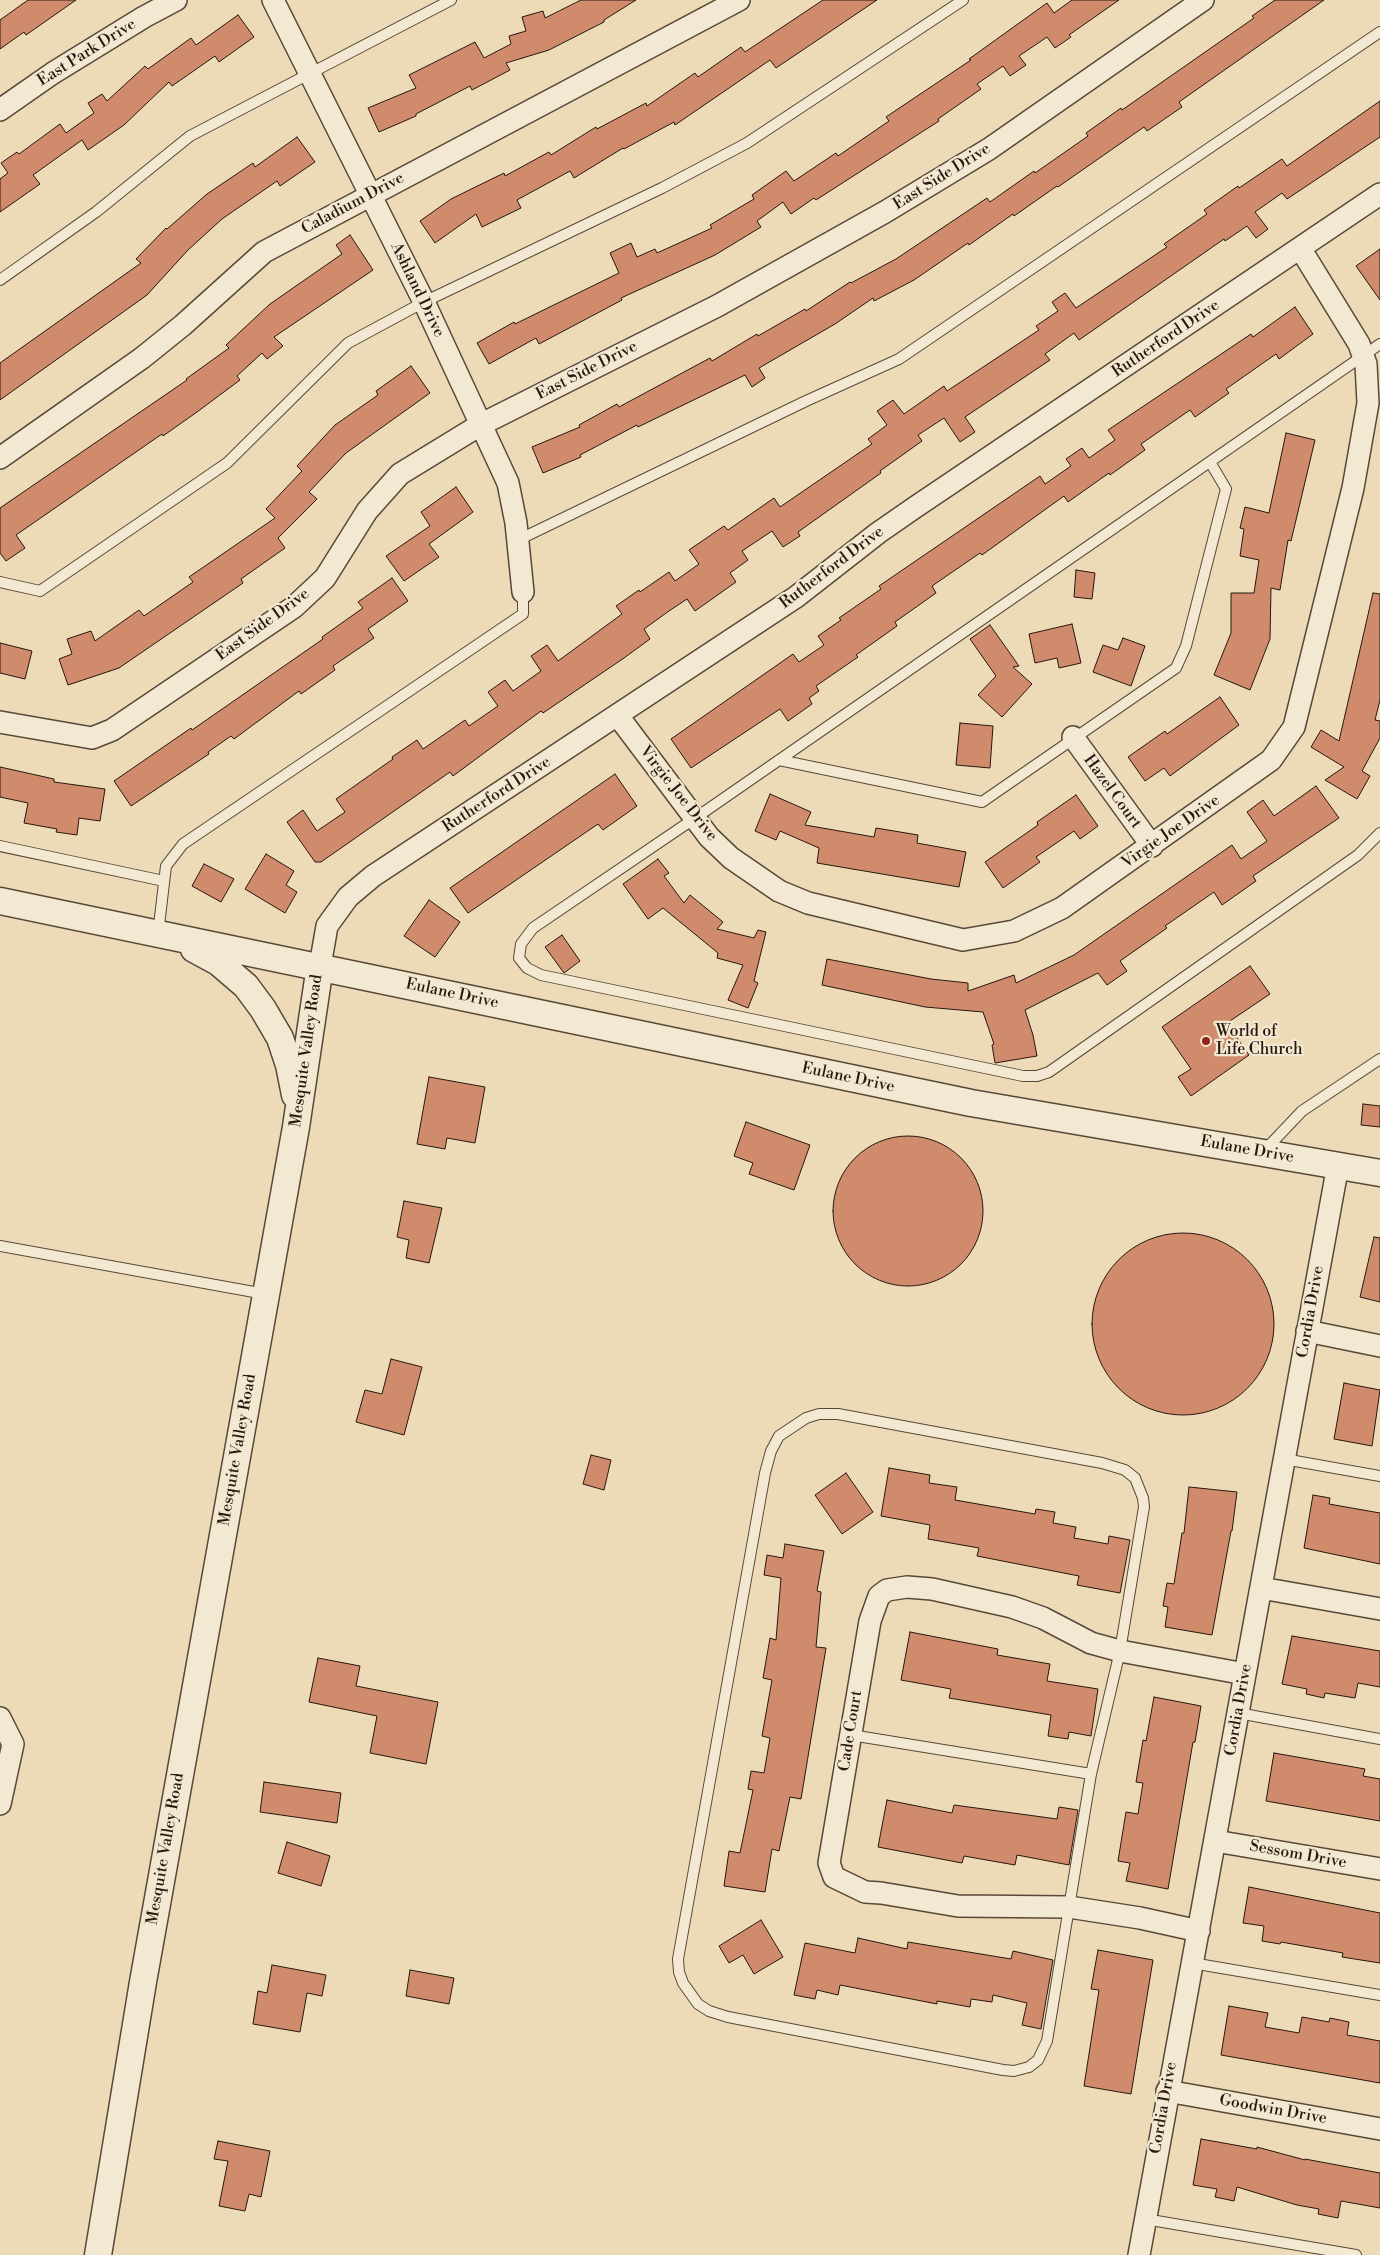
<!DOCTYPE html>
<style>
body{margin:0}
canvas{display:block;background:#eddbb8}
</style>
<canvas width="1380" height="2255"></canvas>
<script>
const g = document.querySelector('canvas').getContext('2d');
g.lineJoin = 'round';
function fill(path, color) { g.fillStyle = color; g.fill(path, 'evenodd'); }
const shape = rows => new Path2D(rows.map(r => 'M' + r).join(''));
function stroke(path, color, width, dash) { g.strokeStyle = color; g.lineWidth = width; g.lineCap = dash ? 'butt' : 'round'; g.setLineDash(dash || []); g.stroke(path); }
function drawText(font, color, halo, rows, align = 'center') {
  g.font = font + ' "Libre Bodoni",serif'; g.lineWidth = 4.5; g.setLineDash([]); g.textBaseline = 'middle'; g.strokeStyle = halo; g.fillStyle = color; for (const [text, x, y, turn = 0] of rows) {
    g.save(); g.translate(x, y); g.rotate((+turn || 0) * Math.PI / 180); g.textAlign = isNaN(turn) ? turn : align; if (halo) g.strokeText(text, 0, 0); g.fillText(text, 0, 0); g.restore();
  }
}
const building = shape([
 [28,0,76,0,26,35,24,32,0,49,0,20,28,0],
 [581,0,636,0,604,20,604,22,549,50,506,63,510,70,472,90,470,86,416,114,416,116,379,132,368,108,416,88,409,75,475,42,484,58,511,44,509,36,526,31,522,17,543,11,545,18,581,0],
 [823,0,877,0,776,68,770,60,675,125,674,122,624,149,623,148,574,178,570,171,517,200,521,208,482,227,476,214,435,243,420,221,451,199,504,173,505,176,549,152,551,155,596,127,597,129,646,103,647,106,695,73,698,77,741,47,745,52,823,0],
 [1072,0,1119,0,1069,35,1071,37,1055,48,1047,37,1019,56,1026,65,1010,76,1003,66,977,84,981,89,938,119,939,121,816,200,814,198,791,214,783,202,757,221,761,227,715,255,621,298,622,300,539,344,536,338,489,364,477,343,514,322,515,324,619,273,610,253,631,243,637,257,655,249,657,253,712,228,710,225,754,199,752,195,786,171,794,181,836,153,838,156,889,121,886,117,971,60,969,59,1047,3,1054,13,1072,0],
 [1275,0,1324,0,1179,102,1182,107,1147,131,1144,127,1058,187,1057,186,1014,216,1013,214,969,245,968,243,914,280,874,301,873,298,835,324,759,368,765,378,752,387,745,375,638,427,637,425,580,455,581,457,543,473,532,447,580,427,579,425,617,404,619,407,710,358,712,361,757,334,758,336,805,309,806,311,850,282,851,283,896,259,987,198,990,202,1034,171,1035,173,1088,136,1086,133,1121,108,1122,110,1254,18,1252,16,1275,0],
 [238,15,254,37,219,62,215,56,172,86,169,82,124,125,88,150,82,140,33,175,40,184,0,212,0,179,8,173,1,163,17,152,19,154,60,124,66,133,94,113,88,103,102,94,107,101,145,66,148,69,191,38,196,45,238,15],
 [1380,101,1380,137,1287,199,1282,193,1255,212,1268,229,1256,238,1247,226,1225,241,1224,239,1079,340,1074,333,1045,354,1050,360,965,417,975,432,960,442,944,418,918,435,922,441,880,471,881,473,798,532,800,536,783,547,772,531,742,551,748,560,730,573,736,582,695,611,687,599,669,611,644,629,650,639,624,658,543,713,541,711,453,776,450,772,321,862,315,862,287,822,303,810,317,831,345,812,336,799,393,759,392,757,417,740,423,749,465,720,469,726,498,706,488,692,505,680,513,691,541,671,531,656,547,645,558,661,622,614,616,606,639,590,640,592,669,572,675,581,699,564,689,550,724,526,728,530,774,498,780,507,872,444,868,439,887,425,877,411,893,400,904,414,944,386,947,391,1039,330,1036,326,1058,311,1052,302,1065,293,1076,308,1167,247,1164,244,1207,214,1204,210,1238,186,1239,188,1282,159,1287,166,1380,101],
 [297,137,315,162,280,186,277,181,222,219,188,250,147,295,0,400,0,363,141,263,136,259,166,228,167,229,207,194,253,163,255,167,297,137],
 [350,235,373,270,274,337,283,346,267,359,262,353,237,376,240,380,197,412,163,436,162,434,16,535,25,548,6,561,0,553,0,508,187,380,186,379,229,348,226,345,270,304,342,254,336,245,350,235],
 [1380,249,1380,300,1356,266,1380,249],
 [1295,307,1313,334,1279,359,1276,354,1226,389,1229,393,1195,417,1190,410,1141,444,1145,450,1110,475,1109,473,1068,502,1064,496,982,555,980,553,932,586,936,593,895,622,897,626,856,655,858,657,816,686,819,691,809,698,812,704,788,721,780,709,691,768,671,739,793,654,799,662,824,645,818,636,841,620,839,618,881,589,879,586,1040,476,1045,484,1071,466,1066,459,1082,448,1089,458,1115,440,1108,430,1251,334,1253,337,1295,307],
 [411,366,430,393,346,453,309,492,317,499,278,538,285,548,241,579,243,583,119,668,68,685,59,659,72,654,67,639,91,631,95,641,139,610,144,616,193,582,189,577,275,518,266,509,302,471,297,466,335,425,378,395,376,391,411,366],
 [1286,433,1315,440,1291,541,1288,540,1280,590,1271,588,1270,639,1250,690,1214,675,1231,633,1231,593,1254,593,1259,560,1240,556,1244,529,1240,528,1245,507,1269,513,1286,433],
 [456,487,473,512,429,544,439,557,404,581,386,556,430,526,421,512,456,487],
 [1076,570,1095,573,1092,599,1074,597,1076,570],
 [392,578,408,601,368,629,374,638,333,666,335,670,301,694,299,691,234,739,231,736,208,752,209,754,131,806,114,781,191,728,192,730,323,639,322,637,363,608,358,602,392,578],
 [1373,593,1380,594,1380,700,1375,720,1380,721,1380,738,1362,771,1370,776,1357,799,1325,780,1344,767,1311,747,1321,730,1339,741,1373,593],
 [1072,624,1081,663,1059,668,1057,658,1035,663,1029,634,1072,624],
 [990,625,1019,666,1013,667,1032,684,1002,717,978,695,996,676,970,639,990,625],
 [1123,638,1145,646,1131,686,1093,672,1103,645,1118,650,1123,638],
 [0,643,32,651,25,679,0,673,0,643],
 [1220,697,1239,725,1170,776,1164,768,1145,781,1128,757,1165,731,1167,734,1220,697],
 [960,723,993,726,990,768,956,765,960,723],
 [0,767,54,779,54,782,105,789,100,821,79,818,77,835,56,832,57,829,24,823,28,803,0,797,0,767],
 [615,774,637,806,603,830,598,824,468,913,450,888,615,774],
 [1316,786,1339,818,1253,876,1256,881,1222,905,1214,892,1165,926,1167,928,1120,961,1127,971,1107,985,1098,973,1025,1010,1033,1035,1037,1056,995,1063,992,1045,994,1044,983,1012,925,1007,822,985,827,959,931,979,968,983,968,991,1014,975,1016,983,1074,955,1232,845,1241,859,1267,841,1247,812,1263,800,1274,816,1316,786],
 [770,794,811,812,805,825,874,837,876,828,918,835,917,843,966,852,959,887,817,863,819,848,780,831,776,840,755,831,770,794],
 [1076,795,1098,826,1080,839,1074,831,1036,857,1040,862,1003,888,985,862,1038,825,1037,822,1076,795],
 [266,854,294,871,286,885,297,892,285,913,245,889,266,854],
 [658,859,669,873,664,876,684,903,690,895,723,922,717,929,754,938,758,930,766,932,754,981,758,983,748,1008,728,1000,743,965,717,958,718,953,663,908,648,919,623,884,658,859],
 [204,864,234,879,221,902,192,886,204,864],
 [429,900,460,922,435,957,404,936,429,900],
 [562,935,580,961,564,973,545,947,562,935],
 [1250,966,1270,994,1227,1023,1249,1055,1191,1096,1178,1077,1191,1069,1162,1027,1250,966],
 [429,1077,485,1087,475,1143,447,1138,445,1149,417,1144,429,1077],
 [1363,1104,1380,1106,1380,1127,1361,1125,1363,1104],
 [746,1122,810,1145,794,1190,749,1174,753,1163,734,1156,746,1122],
 '833 1211a75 75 0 1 1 150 0a75 75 0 1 1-150 0Z',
 [404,1201,442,1208,429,1263,406,1258,409,1240,397,1237,404,1201],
 '1092 1324a91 91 0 1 1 182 0a91 91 0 1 1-182 0Z',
 [1374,1237,1380,1238,1380,1302,1360,1297,1374,1237],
 [391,1359,422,1367,404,1435,356,1422,365,1390,382,1394,391,1359],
 [1344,1383,1380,1390,1372,1446,1334,1439,1344,1383],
 [591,1455,611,1460,604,1490,583,1484,591,1455],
 [889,1468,930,1475,929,1483,957,1487,955,1500,1035,1514,1036,1509,1055,1512,1053,1523,1076,1527,1074,1538,1108,1544,1109,1536,1130,1540,1120,1593,1077,1585,1079,1576,977,1556,979,1548,928,1539,930,1525,881,1516,889,1468],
 [846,1473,873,1512,842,1534,815,1495,846,1473],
 [1189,1487,1237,1492,1232,1531,1231,1531,1212,1635,1165,1627,1168,1607,1163,1606,1167,1583,1174,1584,1182,1533,1184,1533,1189,1487],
 [1313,1495,1330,1498,1329,1504,1380,1513,1380,1564,1304,1548,1313,1495],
 [785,1544,824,1551,817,1591,821,1592,816,1647,826,1648,801,1799,790,1797,779,1851,772,1849,765,1892,724,1886,729,1851,740,1853,753,1790,748,1789,751,1771,764,1773,770,1738,762,1736,772,1680,763,1678,770,1638,776,1640,781,1578,764,1575,767,1555,783,1558,785,1544],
 [910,1632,998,1649,997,1655,1050,1664,1047,1681,1098,1689,1091,1736,1069,1732,1068,1739,1048,1736,1051,1715,949,1698,951,1689,901,1680,910,1632],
 [1292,1636,1380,1651,1380,1687,1358,1683,1355,1698,1325,1693,1324,1698,1306,1694,1307,1689,1282,1684,1292,1636],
 [318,1658,360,1666,356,1686,438,1702,426,1764,370,1753,377,1716,309,1702,318,1658],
 [1154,1697,1201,1706,1195,1742,1193,1742,1168,1889,1126,1881,1130,1863,1118,1861,1126,1812,1138,1814,1143,1783,1136,1782,1143,1740,1146,1741,1154,1697],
 [1274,1753,1365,1769,1363,1776,1380,1779,1380,1821,1266,1801,1274,1753],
 [264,1782,341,1793,337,1823,260,1812,264,1782],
 [887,1800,952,1813,954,1805,1057,1819,1059,1807,1078,1810,1069,1865,1017,1855,1015,1865,964,1856,962,1863,878,1847,887,1800],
 [287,1842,330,1856,321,1886,278,1873,287,1842],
 [1249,1887,1380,1913,1380,1963,1342,1957,1343,1953,1281,1942,1280,1944,1262,1941,1264,1926,1243,1923,1249,1887],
 [761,1920,783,1957,754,1974,743,1955,729,1963,719,1946,761,1920],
 [858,1938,907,1949,908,1942,1011,1959,1013,1951,1053,1960,1041,2029,1022,2025,1027,2003,993,1995,992,2002,971,1999,970,2007,937,2001,937,2004,840,1985,838,1995,817,1990,815,1999,794,1995,805,1943,855,1953,858,1938],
 [1098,1950,1153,1960,1131,2094,1084,2086,1099,1990,1091,1989,1098,1950],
 [272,1965,326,1975,322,1996,307,1993,300,2032,253,2024,258,1991,267,1993,272,1965],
 [410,1970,454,1978,449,2004,406,1996,410,1970],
 [1229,2006,1268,2013,1265,2027,1299,2033,1302,2017,1329,2022,1330,2018,1349,2022,1347,2035,1380,2041,1380,2083,1221,2055,1229,2006],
 [1201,2139,1257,2149,1257,2147,1305,2160,1305,2159,1380,2173,1380,2208,1341,2201,1338,2218,1318,2214,1319,2209,1297,2205,1237,2187,1234,2201,1215,2197,1217,2189,1193,2185,1201,2139],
 [218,2141,270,2151,261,2197,249,2194,245,2211,219,2206,228,2161,214,2159,218,2141]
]);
const service = shape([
 [0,280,96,212,190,136,451,0],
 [1380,344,704,812,533,928,521,944,519,958,527,968,541,975,1023,1076,1037,1076,1049,1072,1358,855,1380,833],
 [518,540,806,401,899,359,1380,32],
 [0,582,40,591,227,463,348,343,424,302,662,188,747,143,963,0],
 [779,760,982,802,1176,668,1186,646,1226,489,1210,462],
 [0,846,164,881],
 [158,934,166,866,183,844,523,614,523,592],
 [1265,1150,1302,1111,1380,1059],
 [0,1246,265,1294],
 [819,1414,838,1414,1102,1463,1125,1470,1135,1478,1143,1498,1144,1507,1120,1651,1091,1774,1047,2041,1038,2060,1029,2067,1014,2071,1003,2070,728,2017,709,2011,698,2004,683,1983,679,1972,678,1959,765,1473,771,1451,779,1436,806,1418,819,1414],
 [1284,1459,1380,1476],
 [1238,1713,1380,1739],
 [851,1735,1091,1774],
 [1192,1963,1380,1995],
 [1145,2219,1356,2255]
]);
const minor = shape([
 [273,0,424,302,508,483,516,523,523,592],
 [0,110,53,73,144,17,176,0],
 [0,458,142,358,183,325,264,252,739,0],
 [618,716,709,837,731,858,779,891,808,903,963,940,1014,931,1062,908,1271,760,1294,727,1353,488,1368,403,1366,364,1359,344,1300,248],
 [0,722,92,738,112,730,294,607,325,578,367,511,400,474,480,425,717,306,885,212,989,149,1203,0],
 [1073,737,1152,846],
 [320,966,327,926,348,897,373,876,796,597,878,533,914,508,1380,194],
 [1307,1331,1380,1346],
 [1261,1588,1380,1609],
 [0,1718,13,1744,0,1804],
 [1215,1841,1380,1869],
 [1199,1931,1140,1918,1069,1907,958,1906,881,1893,865,1892,834,1877,829,1863,870,1621,879,1596,887,1590,907,1587,932,1589,1012,1607,1043,1618,1091,1643,1120,1651,1245,1674],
 [1167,2091,1380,2129],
 [1139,2255,1338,1165]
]);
const tertiary = shape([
 [0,901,971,1103,1380,1173],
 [194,949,218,962,246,986,263,1009,280,1038,289,1065,295,1095],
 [98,2255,143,1982,296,1127,320,966]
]);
const markers = [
 [1206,1041,5,"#8f2418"]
];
const streetNames = [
 ["East Park Drive",87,53,-32],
 ["East Side Drive",942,177,-32],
 ["Caladium Drive",353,204,-28],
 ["Ashland Drive",417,290,64],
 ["Rutherford Drive",1166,339,-34],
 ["East Side Drive",587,371,-27],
 ["Rutherford Drive",832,568,-37],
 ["East Side Drive",263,625,-36],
 ["Hazel Court",1112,792,54],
 ["Virgie Joe Drive",678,794,52],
 ["Rutherford Drive",497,795,-33],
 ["Virgie Joe Drive",1171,832,-35],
 ["Eulane Drive",452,994,12],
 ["Mesquite Valley Road",307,1051,-82],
 ["Eulane Drive",848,1078,12],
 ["Eulane Drive",1247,1150,10],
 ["Cordia Drive",1311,1312,-80],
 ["Mesquite Valley Road",238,1450,-80],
 ["Cordia Drive",1239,1710,-80],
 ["Cade Court",851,1731,-81],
 ["Mesquite Valley Road",166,1849,-80],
 ["Sessom Drive",1298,1855,10],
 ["Cordia Drive",1164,2108,-80],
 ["Goodwin Drive",1273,2110,10]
];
const poiNames = [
 ["World of",1216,1032],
 ["Life Church",1216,1050]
];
fill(building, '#d08b6c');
stroke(building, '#27170f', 1);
stroke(service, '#584839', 12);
stroke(minor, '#584839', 24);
stroke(tertiary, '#584839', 29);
stroke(service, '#f3e8d1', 10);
stroke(minor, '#f3e8d1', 21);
stroke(tertiary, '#f3e8d1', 26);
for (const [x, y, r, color] of markers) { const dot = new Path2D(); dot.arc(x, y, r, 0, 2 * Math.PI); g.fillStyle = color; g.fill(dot); stroke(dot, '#f3e8d1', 2); }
drawText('16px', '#27170f', '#f3e8d1', streetNames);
drawText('16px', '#27170f', '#f3e8d1', poiNames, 'left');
</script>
